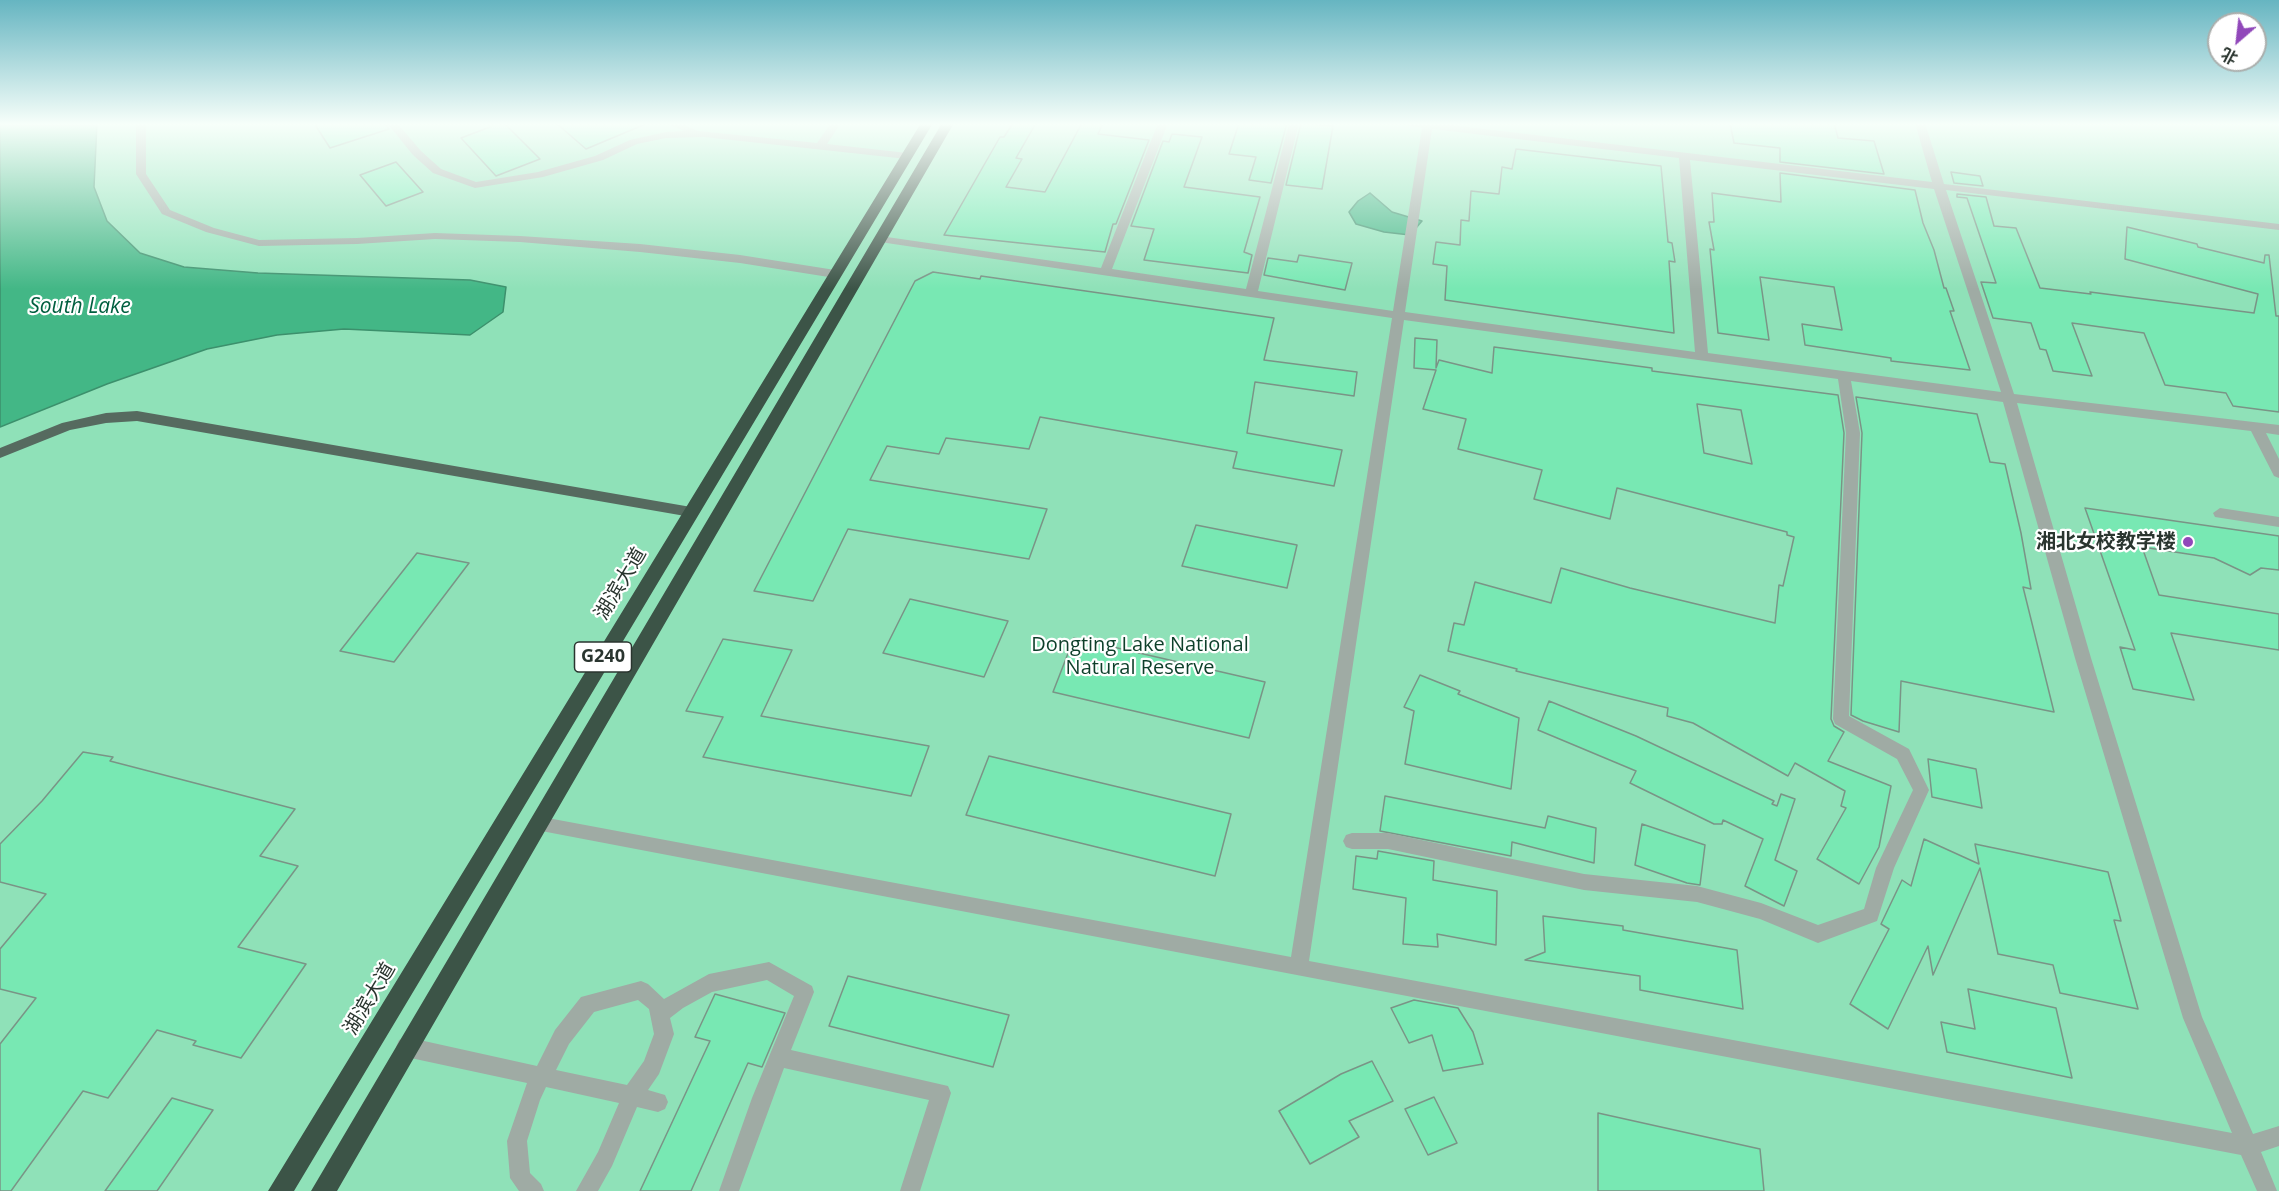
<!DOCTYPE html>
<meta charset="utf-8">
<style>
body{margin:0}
#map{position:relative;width:2279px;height:1191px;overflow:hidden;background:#edfef4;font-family:"Open Sans","Noto Sans SC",sans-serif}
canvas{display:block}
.north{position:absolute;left:2207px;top:12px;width:60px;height:60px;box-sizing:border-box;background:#fff;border:2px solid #aaaeac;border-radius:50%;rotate:208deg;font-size:16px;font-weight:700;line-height:24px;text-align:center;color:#2a352f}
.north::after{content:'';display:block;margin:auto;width:21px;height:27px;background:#9148ba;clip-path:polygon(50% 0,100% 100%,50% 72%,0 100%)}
</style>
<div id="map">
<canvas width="2279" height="1191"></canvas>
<div class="north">北</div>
</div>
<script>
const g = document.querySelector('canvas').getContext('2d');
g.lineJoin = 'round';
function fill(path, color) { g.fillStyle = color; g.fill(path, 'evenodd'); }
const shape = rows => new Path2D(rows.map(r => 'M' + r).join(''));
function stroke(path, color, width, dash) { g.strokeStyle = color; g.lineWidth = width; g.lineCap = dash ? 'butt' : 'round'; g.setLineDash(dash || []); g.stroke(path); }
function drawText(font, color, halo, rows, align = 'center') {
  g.font = font + ' "Open Sans","Noto Sans SC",sans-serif'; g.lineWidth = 4.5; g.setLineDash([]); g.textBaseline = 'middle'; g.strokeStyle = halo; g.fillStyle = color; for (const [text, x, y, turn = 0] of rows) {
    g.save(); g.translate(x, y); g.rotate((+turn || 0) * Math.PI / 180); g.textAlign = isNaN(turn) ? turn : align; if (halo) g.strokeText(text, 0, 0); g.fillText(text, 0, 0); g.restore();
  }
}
const green = shape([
 [0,123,2279,123,2279,1191,0,1191]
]);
const water = shape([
 [0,123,97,123,94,187,107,221,140,253,184,267,258,273,470,280,506,287,503,312,470,335,344,329,277,335,207,349,107,384,0,427,0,123],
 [1370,193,1392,212,1422,221,1410,235,1384,232,1356,224,1349,212,1358,201,1370,193]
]);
const building = shape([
 [314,123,385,123,389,129,330,148,314,123],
 [489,123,504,123,540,159,496,176,461,138,490,127,489,123],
 [556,123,648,123,586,149,556,123],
 [1013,123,1036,123,1016,158,1022,159,1006,187,1045,192,1082,123,1103,123,1098,134,1149,140,1116,224,1113,224,1105,252,944,235,1000,137,1004,137,1013,123],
 [1239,123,1287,123,1271,183,1249,180,1256,157,1229,154,1239,123],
 [1301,123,1333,126,1322,189,1286,185,1301,123],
 [1730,123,1834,123,1838,138,1874,141,1884,174,1780,162,1780,148,1734,143,1730,123],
 [1172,134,1202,137,1184,187,1260,197,1244,252,1252,255,1248,273,1144,260,1154,229,1131,226,1163,141,1169,142,1172,134],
 [1516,149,1661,166,1668,242,1672,243,1675,262,1669,261,1674,333,1445,300,1447,266,1433,264,1436,242,1460,245,1461,220,1469,221,1471,191,1499,194,1502,167,1512,169,1516,149],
 [396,162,423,192,386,206,360,175,396,162],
 [1951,172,1980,176,1983,186,1954,183,1951,172],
 [1780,173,1915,190,1923,223,1934,250,1944,288,1946,288,1954,311,1950,311,1970,370,1891,361,1891,358,1805,345,1802,324,1842,330,1834,287,1760,277,1769,340,1718,333,1710,249,1714,250,1709,222,1714,222,1712,193,1781,202,1780,173],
 [1957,194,1986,197,1994,226,2016,228,2040,288,2091,294,2090,292,2254,313,2258,294,2125,259,2127,227,2197,244,2198,247,2264,263,2265,255,2269,255,2276,316,2279,316,2279,412,2233,406,2226,393,2165,385,2144,333,2072,323,2092,376,2053,371,2046,350,2040,349,2031,323,1993,318,1981,282,1996,283,1967,198,1957,197,1957,194],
 [1299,255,1352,263,1345,290,1264,275,1268,258,1297,262,1299,255],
 [933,272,980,279,981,276,1274,318,1264,360,1357,372,1354,396,1255,382,1247,433,1342,450,1334,486,1233,468,1237,452,1040,417,1029,449,946,438,939,454,887,446,870,480,1047,509,1029,559,848,529,813,601,754,591,915,281,933,272],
 [1415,338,1437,340,1436,368,1439,360,1492,373,1494,347,1652,368,1652,371,1838,395,1844,433,1831,719,1834,726,1844,732,1828,761,1891,786,1879,847,1859,884,1817,859,1846,808,1841,806,1845,791,1795,763,1788,776,1693,723,1667,716,1668,708,1516,671,1517,669,1448,651,1454,623,1464,625,1475,582,1551,603,1561,568,1630,588,1775,623,1779,585,1783,586,1794,537,1787,535,1787,532,1617,488,1610,519,1534,499,1542,470,1458,449,1466,419,1423,409,1436,370,1414,368,1415,338],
 [1697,404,1741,410,1752,464,1704,453,1697,404],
 [1856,397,1977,414,1990,462,2005,464,2021,533,2031,589,2023,587,2054,712,1901,681,1899,732,1863,721,1851,715,1862,433,1856,397],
 [2085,508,2279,536,2279,570,2261,568,2250,575,2214,558,2142,547,2159,595,2279,614,2279,650,2171,633,2194,700,2133,689,2120,647,2135,650,2085,508],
 [1196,525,1297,545,1287,588,1182,566,1196,525],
 [417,553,469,563,394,662,340,651,417,553],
 [910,599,1008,621,984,677,883,653,910,599],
 [1074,638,1265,682,1249,738,1053,692,1074,638],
 [723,639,792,650,761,716,929,746,911,796,703,757,723,717,686,711,723,639],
 [1420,675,1460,691,1458,694,1519,718,1511,789,1405,764,1414,711,1404,707,1420,675],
 [1549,701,1636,736,1774,801,1772,804,1777,806,1781,794,1795,799,1775,860,1797,871,1784,906,1745,886,1763,839,1723,820,1722,824,1714,824,1630,783,1636,771,1538,730,1549,701],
 [83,752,113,757,110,761,295,809,260,856,298,866,238,947,306,964,241,1058,193,1045,196,1041,157,1030,108,1098,83,1091,11,1191,0,1191,0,1044,36,998,0,989,0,949,46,894,0,882,0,844,42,801,83,752],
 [989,756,1231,814,1215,876,966,815,989,756],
 [1928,759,1976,769,1982,808,1932,797,1928,759],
 [1385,796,1545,828,1548,816,1596,828,1594,863,1512,842,1511,856,1380,831,1385,796],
 [1642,824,1705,845,1700,885,1687,883,1635,865,1642,824],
 [1924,839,1979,864,1975,844,2108,872,2121,921,2114,920,2138,1009,2060,993,2053,965,1998,954,1980,868,1933,975,1928,946,1888,1029,1850,1004,1889,929,1881,924,1902,880,1911,886,1924,839],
 [1378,851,1434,861,1433,880,1497,891,1496,945,1437,934,1438,947,1403,944,1406,898,1353,889,1356,856,1377,859,1378,851],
 [1543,916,1623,926,1623,930,1737,950,1743,1009,1640,990,1640,976,1525,960,1545,952,1543,916],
 [848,976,1009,1015,993,1067,829,1026,848,976],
 [1968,989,2056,1008,2072,1078,1947,1052,1941,1022,1975,1029,1968,989],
 [715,994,785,1013,762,1067,748,1063,691,1191,640,1191,710,1041,695,1037,715,994],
 [1414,1000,1458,1008,1473,1032,1483,1064,1443,1071,1432,1035,1409,1043,1391,1008,1414,1000],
 [1372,1061,1393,1101,1349,1121,1359,1137,1310,1164,1279,1111,1341,1074,1372,1061],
 [1434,1097,1457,1143,1428,1155,1405,1109,1434,1097],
 [172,1098,213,1110,157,1191,105,1191,172,1098],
 [1598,1113,1760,1149,1764,1191,1598,1191,1598,1113]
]);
const minor = shape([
 [136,123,146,123,146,174,170,210,214,228,259,240,357,238,435,233,520,236,640,244,740,255,835,270,841,274,835,278,740,263,640,252,520,242,435,239,357,244,259,246,206,232,162,214,136,174,136,123],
 [387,123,397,123,421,151,441,169,476,182,538,172,595,156,630,140,666,132,684,131,665,123,679,123,698,131,817,143,831,123,841,123,827,144,907,153,912,156,907,159,704,137,666,138,637,144,603,160,543,177,475,188,433,173,413,155,387,123],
 [1158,123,1168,123,1112,269,1246,289,1289,123,1299,123,1258,291,1393,311,1422,128,1406,125,1405,123,1434,123,1932,182,1915,123,1925,123,1944,184,2279,224,2279,230,1946,190,2014,394,2279,425,2279,435,2266,433,2279,459,2279,478,2274,476,2251,431,2017,403,2091,658,2202,1017,2253,1134,2279,1126,2279,1146,2261,1152,2277,1191,2257,1191,2241,1155,531,829,528,824,531,819,537,816,1291,957,1392,318,880,242,874,239,880,236,1101,268,1158,123],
 [1432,129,1679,158,1695,352,1405,312,1432,129],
 [1690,160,1934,189,2001,392,1708,353,1690,160],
 [1404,320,1838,379,1846,433,1833,719,1835,724,1897,759,1913,790,1876,868,1864,909,1818,925,1761,903,1697,886,1584,874,1388,833,1352,833,1346,835,1343,841,1346,847,1352,849,1388,849,1584,890,1697,902,1760,919,1818,943,1877,921,1894,868,1929,790,1909,749,1849,716,1860,433,1851,381,2003,402,2075,658,2183,1018,2232,1133,1309,961,1404,320],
 [2220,508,2279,517,2279,527,2215,517,2213,513,2220,508],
 [769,962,812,986,814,992,791,1050,948,1086,951,1093,920,1191,900,1191,929,1100,784,1068,739,1191,719,1191,752,1098,794,996,767,980,712,992,683,1008,670,1018,674,1034,659,1074,648,1090,665,1095,668,1102,665,1109,658,1112,637,1107,612,1166,598,1191,576,1191,598,1152,619,1103,546,1087,540,1100,527,1141,530,1173,541,1184,544,1191,519,1191,510,1178,507,1141,527,1083,406,1057,399,1054,396,1047,399,1040,406,1037,537,1066,555,1030,581,997,641,981,648,984,664,999,709,974,769,962],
 [638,1000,649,1009,654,1034,644,1061,627,1085,556,1070,569,1044,594,1012,638,1000]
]);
const major = shape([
 [137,411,691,507,698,512,691,517,137,421,106,423,70,430,0,458,0,448,62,423,106,413,137,411]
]);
const highway = shape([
 [921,123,933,123,294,1191,268,1191,921,123],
 [942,123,954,123,337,1191,311,1191,942,123]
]);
const markers = [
 [2188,542,6,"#9148ba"]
];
const shields = [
 [603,657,57]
];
const shieldNames = [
 ["G240",603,657]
];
const poiNames = [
 ["湘北女校教学楼",2176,542]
];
const streetNames = [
 ["湖滨大道",621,584,-59],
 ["湖滨大道",370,999,-59]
];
const parkNames = [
 ["Dongting Lake National",1140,645],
 ["Natural Reserve",1140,668]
];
const waterNames = [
 ["South Lake",80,307]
];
fill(green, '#8fe1b8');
fill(water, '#43b786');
stroke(water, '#3c906c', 1.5);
fill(building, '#78e8b3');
stroke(building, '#7a9486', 1.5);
fill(minor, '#9faba4');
fill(major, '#566a5f');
fill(highway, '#3c5447');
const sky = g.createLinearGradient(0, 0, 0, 289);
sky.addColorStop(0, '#66b5c1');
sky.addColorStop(0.43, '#f7fffa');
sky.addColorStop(1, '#f7fffa00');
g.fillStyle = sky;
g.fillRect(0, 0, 2279, 289);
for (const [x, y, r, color] of markers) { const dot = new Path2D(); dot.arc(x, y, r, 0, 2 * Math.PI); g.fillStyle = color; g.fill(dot); stroke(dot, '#fff', 2); }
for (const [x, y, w] of shields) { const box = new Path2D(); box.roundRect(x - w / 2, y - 15, w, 30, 4.5); g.fillStyle = '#fff'; g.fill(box); stroke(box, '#2a352f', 1.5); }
drawText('bold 18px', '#2a352f', null, shieldNames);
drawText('bold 20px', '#2a352f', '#fff', poiNames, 'right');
drawText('20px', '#2a352f', '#fff', streetNames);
drawText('20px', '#0d3f2a', '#fff', parkNames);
drawText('italic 21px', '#005f3f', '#fff', waterNames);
</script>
